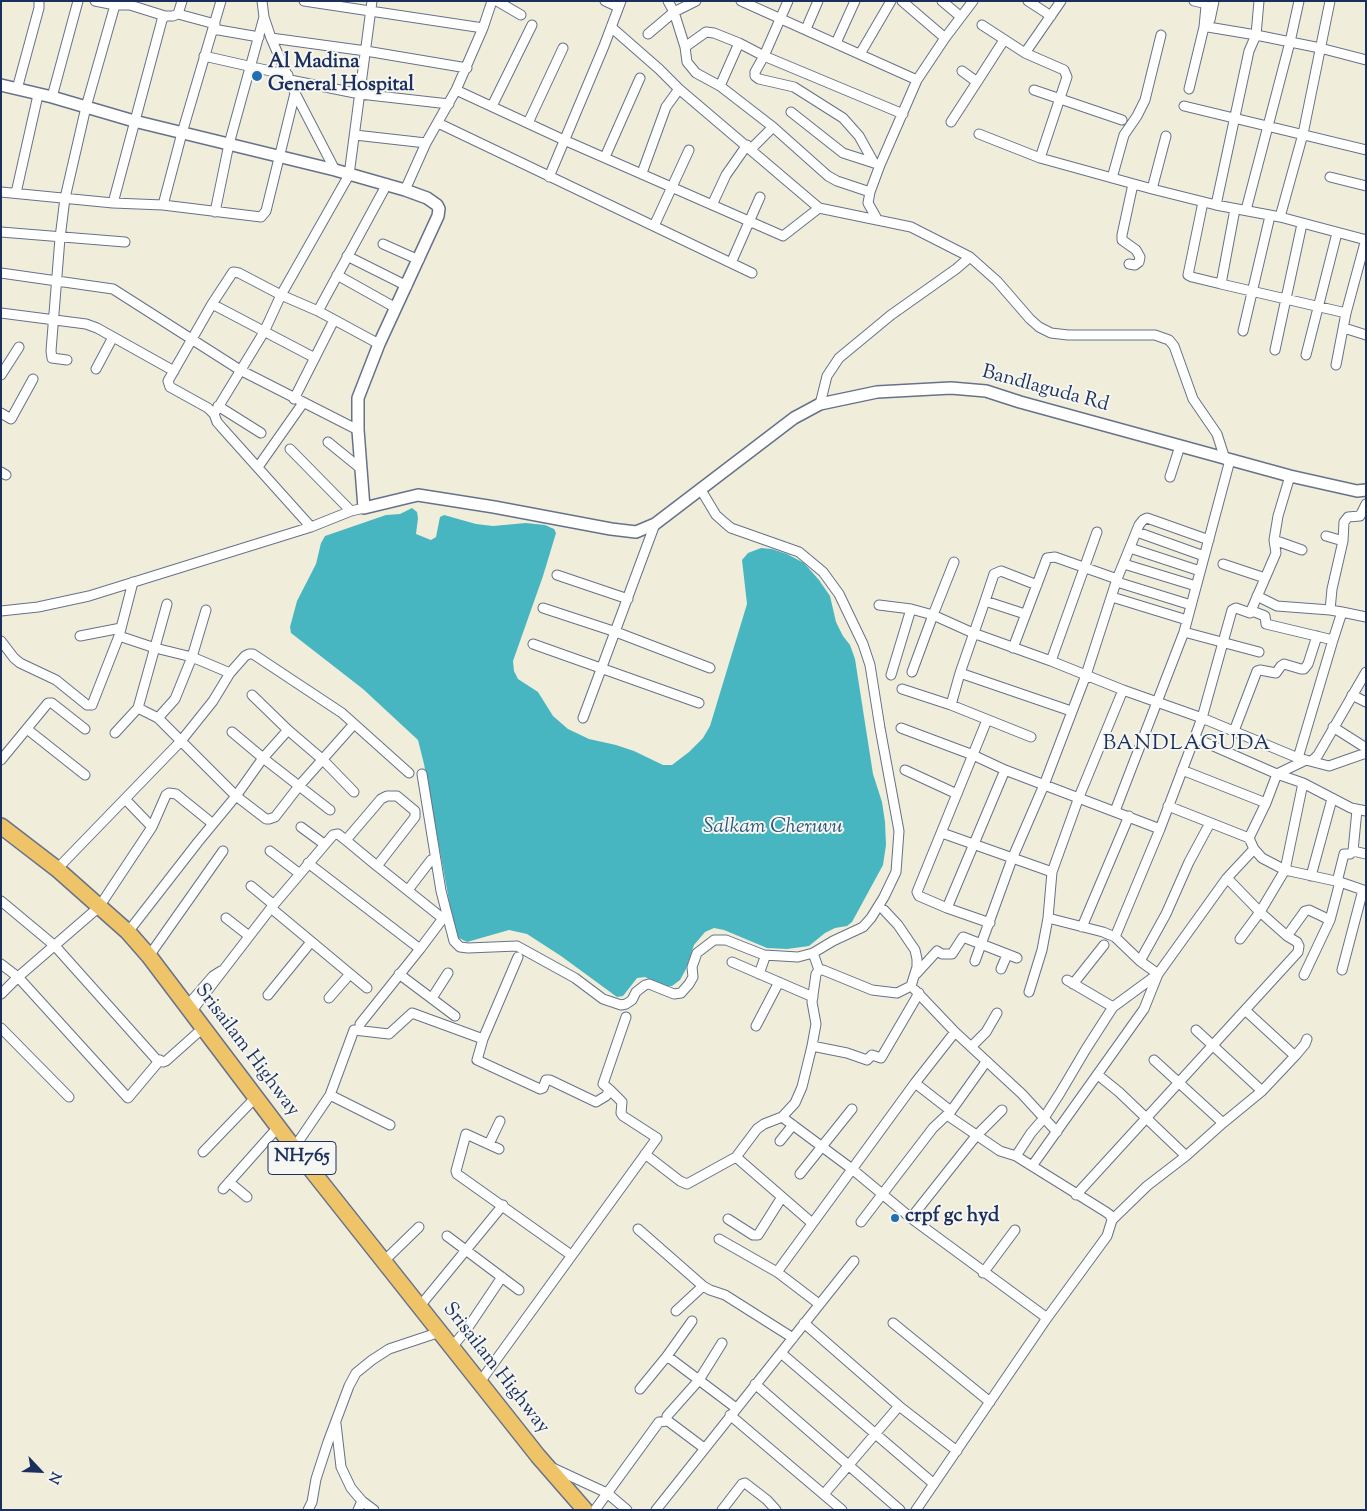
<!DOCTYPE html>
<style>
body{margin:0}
#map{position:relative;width:1367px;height:1511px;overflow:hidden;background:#f0eddb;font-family:"Sorts Mill Goudy",serif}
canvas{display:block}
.frame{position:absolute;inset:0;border:2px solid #1b2f5e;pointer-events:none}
.north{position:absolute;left:15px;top:1446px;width:50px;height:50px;-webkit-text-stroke:4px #f6f6f2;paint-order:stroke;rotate:115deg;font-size:14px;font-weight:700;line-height:20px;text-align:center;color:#1b2f5e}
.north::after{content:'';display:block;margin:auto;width:18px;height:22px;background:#1b2f5e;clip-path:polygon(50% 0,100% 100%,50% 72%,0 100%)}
</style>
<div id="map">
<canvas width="1367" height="1511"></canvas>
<div class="frame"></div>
<div class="north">N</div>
</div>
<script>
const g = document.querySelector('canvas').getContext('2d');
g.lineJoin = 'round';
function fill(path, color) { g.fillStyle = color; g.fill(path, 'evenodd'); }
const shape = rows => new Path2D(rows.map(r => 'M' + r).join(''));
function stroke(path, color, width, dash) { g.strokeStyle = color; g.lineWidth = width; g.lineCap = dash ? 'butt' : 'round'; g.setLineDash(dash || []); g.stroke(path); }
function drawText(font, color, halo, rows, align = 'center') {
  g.font = font + ' "Sorts Mill Goudy",serif'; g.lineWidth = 4; g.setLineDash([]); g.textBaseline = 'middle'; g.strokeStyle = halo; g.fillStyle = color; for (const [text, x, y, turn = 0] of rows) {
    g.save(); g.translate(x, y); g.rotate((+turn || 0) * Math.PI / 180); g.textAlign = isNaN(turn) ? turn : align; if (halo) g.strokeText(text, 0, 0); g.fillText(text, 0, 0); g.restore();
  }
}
const water = shape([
 [412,508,417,512,418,518,416,534,431,540,436,537,440,517,444,515,476,524,493,526,526,523,545,525,554,529,556,533,543,576,513,661,514,671,518,679,538,692,553,716,568,729,589,739,616,745,634,751,663,765,672,765,689,752,703,738,710,726,747,604,742,560,748,553,761,548,772,549,787,554,804,563,819,580,830,596,836,622,843,636,850,645,855,659,873,774,882,802,885,822,886,845,883,865,852,922,847,926,835,928,825,933,809,946,787,949,767,948,724,930,714,928,705,932,694,945,686,969,680,980,672,986,663,986,645,977,637,978,623,996,617,997,561,956,527,934,509,930,467,942,457,937,454,928,424,764,418,740,363,689,291,633,290,627,297,601,316,564,321,543,325,536,386,515,400,514]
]);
const minor = shape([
 [95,1,115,5],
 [262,1,264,17,271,38,295,93,335,170],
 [304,1,483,28],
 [497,1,521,15],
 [605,1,618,7],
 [668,1,674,12,685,47],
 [741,1,917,80],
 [788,1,764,56,755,72,755,76,759,79,794,87,843,118,859,136,874,163,880,165],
 [902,1,945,38],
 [942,1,961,17],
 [1028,1,1051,16],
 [1194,1,1203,3,1206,6,1204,27,1208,27],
 [130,5,165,16],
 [178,14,215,24],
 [1210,20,1214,1],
 [982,25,1025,53],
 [611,27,659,69,679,89,819,208,911,227,970,257,997,281,1030,319,1039,327,1051,333,1068,335,1155,335,1169,340,1174,346,1193,399,1217,434,1225,459],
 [1208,27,1256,35,1320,48,1366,60],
 [213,29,259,37],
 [806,29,818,1],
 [648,34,674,12,696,1],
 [271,38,366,51,467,68],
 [739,43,720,86,773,127],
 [836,43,855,1],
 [860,54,891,1],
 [204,56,288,75],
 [962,71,977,82,1004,40],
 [290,80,360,94,449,104],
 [720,86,696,73,687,62,685,47,706,32,714,33,739,43,764,56,903,114],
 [17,89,39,8,39,1],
 [1189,89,1204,27],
 [456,90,483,28,492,1],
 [1034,90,1122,120],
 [52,97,78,1],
 [492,106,532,25],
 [1184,106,1366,150],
 [791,112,843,153,874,163],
 [951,122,977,82],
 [438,123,752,273],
 [528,123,563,48],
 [979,134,1040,158,1152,189,1216,205,1280,217,1366,240],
 [355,135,426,143],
 [751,149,773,127,828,176,837,181,870,192],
 [605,157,640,78],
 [1040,158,1067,77,1064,70,1025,53,1061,1],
 [642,173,666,107,679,89],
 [549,177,604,46,621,1],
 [1330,177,1366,186],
 [1112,178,1124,135,1137,116,1145,100,1161,35],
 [1152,189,1166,136],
 [405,190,426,143,456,90,564,140,783,236,819,208],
 [1,192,113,203,163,205,261,217,266,211,295,93],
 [16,193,38,95],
 [1203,202,1188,275,1192,277,1221,284,1235,209],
 [113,203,162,20,165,16,173,16,178,14,182,1],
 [163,205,182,133,221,1],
 [712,205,726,175,747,145],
 [1216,205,1249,51,1256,35,1259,1],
 [1246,210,1290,42,1299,1],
 [215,212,229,144,264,17],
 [1280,217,1303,134,1330,1],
 [877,219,868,203,870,192,880,165,917,80,945,38,973,1],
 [654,226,689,150],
 [1,232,125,242],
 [383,244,419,260],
 [347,256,407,286],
 [731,263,760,197],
 [1129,264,1135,265,1139,262,1140,257,1136,250,1122,240,1122,235,1133,184],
 [1,273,113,289,240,370,358,430],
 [337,275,396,308],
 [1221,284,1346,313],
 [212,304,315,358],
 [318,311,387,184],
 [1,313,86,324,97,328,174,371],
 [1344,328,1366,335],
 [1243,331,1270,216],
 [1275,350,1302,224],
 [1306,355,1337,233],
 [67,360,52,358,51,351,60,238,65,198,86,107,115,5,130,5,131,1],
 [1336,365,1346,313,1366,239],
 [96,369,113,337],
 [1,375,19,347],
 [294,399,334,320],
 [820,404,827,376,839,358,891,315,956,269,970,257],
 [218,406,261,433],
 [1,413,11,419,33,379],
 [214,414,264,332,281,295,349,175,372,1],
 [328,442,360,468],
 [290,449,351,511],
 [258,467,303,403],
 [1,472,6,475],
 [1170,477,1180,446],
 [701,490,716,515,725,523,731,528,799,552,823,572,839,594,863,644,870,665,880,728,899,831,896,872,884,897,871,918,863,927,833,941,813,953],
 [311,527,224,430,217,422,214,414,208,408,170,387,168,381,212,304,233,272,239,273,281,295,318,311,379,344],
 [1137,532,1204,556],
 [1326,536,1343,541],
 [1274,540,1278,516,1290,476],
 [1130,548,1200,571],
 [1124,564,1196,586],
 [1223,564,1265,578],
 [557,575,628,599],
 [1117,582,1191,605],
 [1257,596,1277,606,1330,610],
 [1112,597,1187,620],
 [985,601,960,673,1071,711],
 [879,605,911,609,933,615,954,562],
 [543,608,616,632,710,668],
 [1,611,38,607,89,596,311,527,351,511,364,508],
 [1252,611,1265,616,1266,624,1333,640,1342,612,1330,610,1332,589,1343,541,1344,522,1348,517,1360,516,1366,504],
 [1342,612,1366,617],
 [1025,614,985,601,994,574,1001,571,1037,585],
 [1184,632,1259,652],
 [80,636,121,628],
 [119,636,155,648,192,657,230,673],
 [1,641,14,658,20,663,56,680,87,705,92,705,119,636,133,582],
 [533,644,699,703],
 [1013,648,1047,558,1055,557,1117,579],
 [1051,661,1097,532],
 [912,672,933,615,973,633,1051,661,1123,690,1202,718,1298,758,1329,766,1366,753],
 [891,675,911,609],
 [902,689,951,705,1031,737],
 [252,695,288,730],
 [1352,695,1366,702],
 [951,705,960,673],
 [138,708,158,718,236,796,266,819,269,819,275,817,299,786,354,724],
 [158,718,175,699,192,657,206,610],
 [583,718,655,524],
 [987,720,917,892,919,896,947,908,1005,770],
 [1333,727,1366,748],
 [901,728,973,755,1005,770,1160,829,1202,718,1232,610,1236,608,1250,613,1276,553,1274,540,1302,550],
 [27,729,85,775],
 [1234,731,1257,671,1260,670,1276,673,1281,666,1284,664,1301,669,1304,669,1308,664,1317,636],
 [232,732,263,758,330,810],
 [115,733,138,708,167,604],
 [1195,738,1277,774,1303,783,1351,808,1366,811],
 [1298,758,1333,640],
 [1,760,48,703,52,703,85,729],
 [1312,761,1318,755,1366,672],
 [905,770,957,794],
 [1182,770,1266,803],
 [422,774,441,891,454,941,460,947,468,948,517,946,575,978,603,999,621,1005,626,1004,632,1000,636,992,645,985,649,984,674,994,681,993,689,984,693,977,692,967,697,953,714,940,726,940,764,955,798,957,813,953,819,970],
 [125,799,152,827],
 [1168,806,1249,838],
 [1115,811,1184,632,1230,460],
 [301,827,324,844],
 [942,833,1052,872],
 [1254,849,1262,858,1285,870,1340,882,1366,891],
 [270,851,300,874],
 [1353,851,1357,810],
 [308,863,420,949,441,921,441,917,377,866],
 [57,869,181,741,213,701,230,673,245,656,249,654,253,654,342,713,409,773],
 [1311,876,1332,799],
 [1227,878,1260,912,1287,936,1305,911,1309,910,1330,920,1340,882],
 [1337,882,1344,854,1350,854,1353,851,1366,854],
 [251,886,274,905],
 [408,890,431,860],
 [1,901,55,946,156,1059,163,1062,166,1061,203,1028],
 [271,908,367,988],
 [947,908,990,923],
 [226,918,249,936],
 [1048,918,1103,932,1115,937,1140,961,1158,974,1227,878,1254,849,1249,838,1266,803,1277,774,1306,760],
 [1082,927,1129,816],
 [128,932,198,842,236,796,263,758,288,730,323,760,354,792],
 [1115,937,1160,829],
 [1240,939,1260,912,1285,870,1303,783],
 [149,956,223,851],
 [975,961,1012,859,1044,785,1086,675,1117,579,1139,525,1143,520,1147,518,1209,540],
 [1140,961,1166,914,1189,862,1210,823],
 [732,962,813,997],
 [1,964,18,977,128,1098,160,1060],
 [1001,969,1007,955],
 [1342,970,1363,890],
 [399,974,455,1016],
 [759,974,764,960],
 [916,974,937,951,942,954,952,954,963,937,1017,958],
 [1304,975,1330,920],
 [1067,980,1113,1007],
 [1073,984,1104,945],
 [915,990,955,1032,1022,1094,1044,1118,1031,1133,1016,1156,1032,1166],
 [1029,992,1042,950,1048,918,1052,872,1079,797,1123,690],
 [1,994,18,977,99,907,152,827,166,795,169,793,176,794,213,824],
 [268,995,311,942],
 [329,998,350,974],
 [432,998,448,973],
 [187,1006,213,976,221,971],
 [1245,1010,1295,1056],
 [191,1012,271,908,333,835,338,834,348,842,377,866,415,817,415,811,397,796,387,796,381,799,370,812,346,840],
 [360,1024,420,949],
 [756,1026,779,982],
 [1,1028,69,1097],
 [1196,1030,1262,1091],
 [483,1039,518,957],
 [812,1046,816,1024,812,1002,816,974,819,970,823,970,872,990,897,993,911,986,917,967,917,959,915,950,898,925,884,910],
 [971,1047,986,1032,997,1013],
 [1154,1060,1223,1123],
 [1098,1075,1119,1092,1186,1156],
 [915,1083,951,1111],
 [610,1090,603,1084,626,1017],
 [330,1095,390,1125],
 [947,1115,1000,1151,1016,1156],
 [782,1117,852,1169,911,1218,1047,1318,1107,1236,1112,1220,1147,1186,1186,1156,1223,1123,1262,1091,1295,1056,1305,1044,1307,1039],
 [1057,1132,1044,1118,1060,1093,1086,1049,1113,1007,1158,974],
 [780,1141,793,1125],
 [489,1144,500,1121],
 [294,1148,330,1095,354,1030,389,1034,412,1013,483,1039,477,1060,540,1089,543,1088,546,1080,550,1080,596,1102,606,1096,610,1090,622,1102,621,1113,623,1116,657,1138,480,1382],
 [499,1149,466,1134,456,1171,457,1174,571,1255],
 [203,1152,256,1097],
 [645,1154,680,1181,687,1184,736,1157,757,1129,764,1124,782,1117,795,1103,802,1087,812,1046,847,1053,867,1060,872,1055,881,1058,919,993],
 [736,1157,812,1223],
 [800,1174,852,1109],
 [229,1182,247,1197],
 [223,1189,279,1126],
 [1076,1195,1298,952,1299,946,1297,942,1287,936],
 [911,1218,976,1136,1002,1110],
 [728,1219,753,1235,758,1235,782,1197],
 [1112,1220,1110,1215,1106,1212,1032,1166,1144,1009,1158,974],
 [861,1222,933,1128,951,1111,986,1062],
 [638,1229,703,1286,710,1290,725,1295,793,1338],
 [447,1236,519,1290],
 [719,1239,777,1272,915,1083,955,1032],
 [384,1261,419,1227],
 [777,1272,819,1304],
 [983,1273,1015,1230],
 [420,1306,503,1205],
 [676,1311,703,1286],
 [804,1323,899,1406,957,1451],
 [893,1323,990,1402],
 [452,1347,467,1329,502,1277],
 [781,1353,934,1484],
 [667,1356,692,1321],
 [755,1384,900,1510],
 [640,1389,667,1356,736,1408],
 [730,1415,842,1510],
 [667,1416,699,1380,722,1343],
 [336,1424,341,1467,351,1488,362,1501,358,1510],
 [553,1468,607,1493,627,1510],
 [824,1494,899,1406],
 [362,1501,374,1510],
 [308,1510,312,1502,316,1479,328,1442,349,1386,356,1373,372,1360,389,1349,440,1332],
 [595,1510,659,1422,668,1421,704,1448],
 [656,1510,854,1261],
 [722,1510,742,1484,745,1483,767,1500,776,1510],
 [916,1510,1047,1318]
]);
const tertiary = shape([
 [1,85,52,97,134,121,335,170,405,190,427,198,437,205,439,209,438,216,379,344,358,398,358,430,364,508,418,495,494,507,611,529,636,532,655,524,794,418,820,404,877,392,951,388,986,391,1020,402,1290,476,1357,491,1366,490]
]);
const trunk = shape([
 [1,826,57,869,128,932,149,956,294,1148,538,1456,585,1510]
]);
const markers = [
 [257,76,6,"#1f6fb2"],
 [895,1218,5,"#1f6fb2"]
];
const shields = [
 [302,1158,68]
];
const shieldNames = [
 ["NH765",302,1158]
];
const poiNames = [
 ["Al Madina",268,64],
 ["General Hospital",268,87],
 ["crpf gc hyd",905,1218]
];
const streetNames = [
 ["Bandlaguda Rd",1045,390,15],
 ["Srisailam Highway",246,1051,53],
 ["Srisailam Highway",495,1369,52]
];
const neighbourhoodNames = [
 ["BANDLAGUDA",1187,745]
];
const waterNames = [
 ["Salkam Cheruvu",773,828]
];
fill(water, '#47b6c1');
stroke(minor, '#66728a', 11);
stroke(tertiary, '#66728a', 14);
stroke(trunk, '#66728a', 18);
stroke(minor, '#fff', 9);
stroke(tertiary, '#fff', 11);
stroke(trunk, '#efc469', 15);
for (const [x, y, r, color] of markers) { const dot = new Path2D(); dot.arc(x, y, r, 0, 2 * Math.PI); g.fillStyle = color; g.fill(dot); stroke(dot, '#f6f6f2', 2); }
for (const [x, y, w] of shields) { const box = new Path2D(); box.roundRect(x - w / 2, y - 16.5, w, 33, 4); g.fillStyle = '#f6f6f2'; g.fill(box); stroke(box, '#1b2f5e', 1); }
drawText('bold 19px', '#1b2f5e', null, shieldNames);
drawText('bold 20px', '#1b2f5e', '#f6f6f2', poiNames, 'left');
drawText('20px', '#1b2f5e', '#f6f6f2', streetNames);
g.letterSpacing = '1px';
drawText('21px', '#1b2f5e', '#f6f6f2', neighbourhoodNames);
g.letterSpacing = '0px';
drawText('italic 21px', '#28587c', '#f6f6f2', waterNames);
</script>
